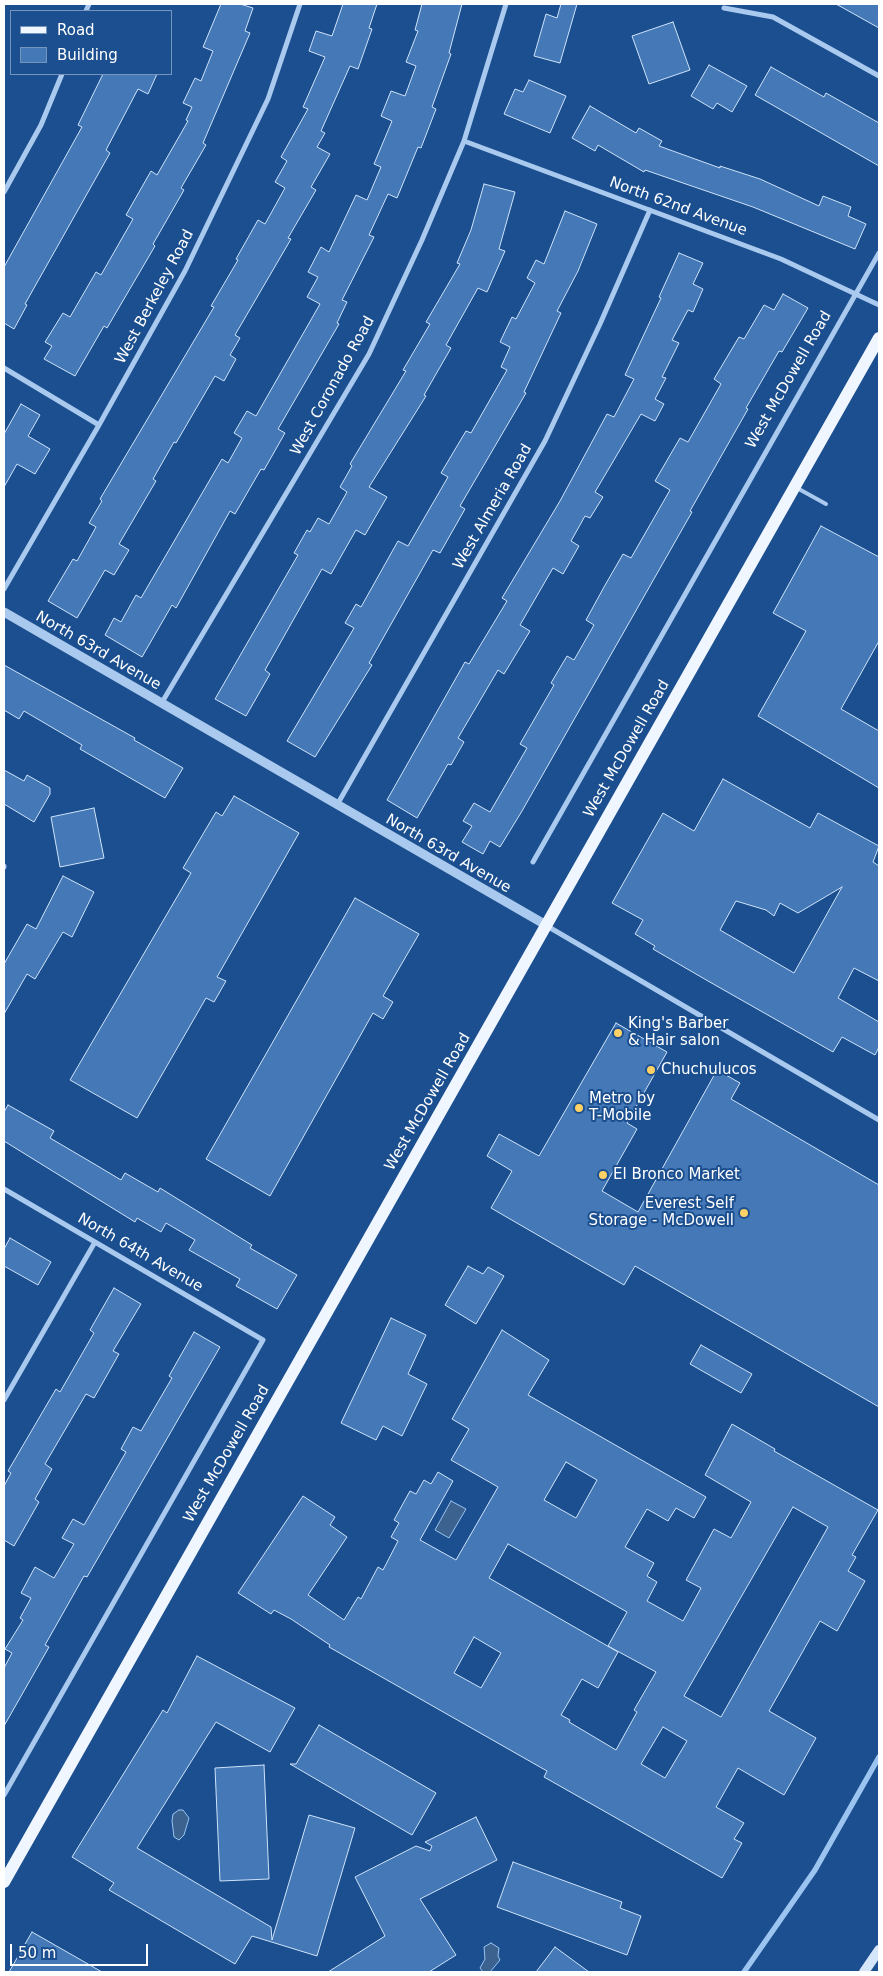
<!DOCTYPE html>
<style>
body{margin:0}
#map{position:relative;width:883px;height:1976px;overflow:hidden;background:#1b4f8f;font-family:"DejaVu Sans",sans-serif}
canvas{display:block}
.frame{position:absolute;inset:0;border:5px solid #fff;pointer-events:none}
.legend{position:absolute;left:10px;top:10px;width:162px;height:65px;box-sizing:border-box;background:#1b4f8f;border:1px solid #7695bc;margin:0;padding:6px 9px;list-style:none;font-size:15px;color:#fff}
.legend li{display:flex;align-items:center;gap:10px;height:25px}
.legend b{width:25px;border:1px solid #7695bc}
.scale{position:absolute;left:10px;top:1944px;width:138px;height:22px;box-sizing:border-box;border:2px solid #fff;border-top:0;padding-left:6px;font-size:15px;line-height:18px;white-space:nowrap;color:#fff;-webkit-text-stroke:4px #1b4f8f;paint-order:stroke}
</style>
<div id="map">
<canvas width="883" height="1976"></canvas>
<div class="frame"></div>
<ul class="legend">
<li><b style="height:6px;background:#f0f6ff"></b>Road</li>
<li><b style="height:14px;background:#4478b7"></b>Building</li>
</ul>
<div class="scale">50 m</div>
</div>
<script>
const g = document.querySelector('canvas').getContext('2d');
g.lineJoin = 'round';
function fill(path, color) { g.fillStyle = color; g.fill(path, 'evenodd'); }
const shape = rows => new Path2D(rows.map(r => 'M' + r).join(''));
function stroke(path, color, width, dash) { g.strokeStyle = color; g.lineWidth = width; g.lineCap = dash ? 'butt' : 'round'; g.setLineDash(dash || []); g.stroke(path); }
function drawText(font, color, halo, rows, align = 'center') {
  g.font = font + ' "DejaVu Sans",sans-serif'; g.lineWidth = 4; g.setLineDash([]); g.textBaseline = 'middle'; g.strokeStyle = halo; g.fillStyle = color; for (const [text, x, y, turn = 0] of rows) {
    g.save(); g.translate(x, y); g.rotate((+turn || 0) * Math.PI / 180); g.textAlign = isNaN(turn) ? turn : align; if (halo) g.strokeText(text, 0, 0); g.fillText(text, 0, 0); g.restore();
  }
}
const water = shape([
 [451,1501,466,1509,449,1538,435,1530,451,1501],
 [179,1810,183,1810,189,1818,184,1835,179,1840,174,1837,172,1821,173,1814,179,1810],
 [491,1943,499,1948,498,1956,500,1960,490,1972,483,1972,480,1968,485,1959,484,1947,491,1943]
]);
const stream = shape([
 [744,1972,815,1870,879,1757]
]);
const building = shape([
 [221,4,240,4,253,8,245,31,250,33,203,143,206,145,181,188,184,190,153,244,155,246,107,328,104,326,75,376,44,359,52,346,45,342,63,313,70,317,96,272,101,275,133,219,126,215,151,171,157,175,188,121,186,120,192,107,183,103,195,78,201,81,213,51,203,47,221,4],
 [343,4,377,4,369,28,372,29,358,69,350,66,321,131,325,133,317,147,330,154,311,187,316,190,288,238,291,239,235,335,240,338,230,355,236,359,224,381,215,376,176,443,174,442,153,479,156,481,119,544,129,550,114,575,105,570,77,618,48,601,73,559,77,561,96,527,89,523,102,501,100,499,214,307,211,306,238,260,236,259,258,220,265,224,285,188,275,182,287,161,281,157,308,109,303,107,325,57,309,51,316,31,332,36,343,4],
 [422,4,462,4,449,53,451,54,432,107,436,109,421,148,418,147,397,198,388,194,369,235,374,237,342,300,347,302,337,323,339,324,278,429,285,433,264,470,261,469,235,514,230,511,176,608,172,605,142,657,105,635,114,618,121,622,136,595,141,598,222,459,228,463,242,438,234,433,247,411,256,416,320,304,307,297,318,277,308,272,321,247,329,252,356,195,367,200,381,167,374,164,392,121,381,116,391,91,405,96,416,66,406,62,418,31,415,30,422,4],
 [561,4,577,4,560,63,534,56,546,14,557,18,561,4],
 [836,4,879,4,879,28,836,4],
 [673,22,690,70,649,84,632,36,673,22],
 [709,65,747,86,732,112,717,103,713,109,691,96,709,65],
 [771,67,824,97,826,93,879,123,879,166,755,95,771,67],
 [103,74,157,74,148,94,138,89,106,150,110,153,25,304,27,305,14,329,4,323,4,267,82,127,78,125,103,74],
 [529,80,566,96,550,133,504,114,515,89,523,92,529,80],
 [590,106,636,133,639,128,662,141,659,146,720,168,720,166,760,179,819,206,823,196,851,207,848,216,866,224,855,249,753,207,645,170,644,172,598,145,595,151,572,138,590,106],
 [484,184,515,192,499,249,505,251,487,292,478,288,446,345,451,348,424,395,426,396,369,487,387,497,365,535,356,530,331,574,322,569,265,670,270,674,246,716,215,699,298,555,294,553,307,530,310,532,318,518,329,524,347,492,340,487,352,466,350,464,406,371,403,370,430,324,426,322,460,264,457,263,471,230,484,184],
 [565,211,597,224,578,271,557,311,561,313,524,392,526,393,460,506,465,509,440,553,433,550,369,663,372,665,315,757,287,741,354,628,345,623,356,604,361,607,398,541,408,546,448,477,441,473,466,431,471,433,507,370,501,367,510,347,500,342,512,317,516,319,535,283,527,278,536,260,544,264,565,211],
 [679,253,703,263,693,284,703,289,693,312,688,310,672,340,679,343,662,377,666,378,655,399,664,404,655,421,641,414,611,465,595,492,603,497,590,518,585,516,571,541,579,546,563,574,553,568,520,625,530,631,504,674,498,670,458,738,464,742,451,765,448,764,417,818,387,800,465,662,469,664,507,601,502,598,560,501,607,414,614,417,634,379,625,375,661,298,659,297,679,253],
 [783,294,808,308,782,352,779,351,746,408,748,409,690,511,692,512,522,811,500,847,490,841,483,854,462,842,472,826,463,821,474,803,490,812,527,748,520,744,554,685,551,683,567,656,574,660,594,625,586,620,604,587,623,554,631,558,670,490,655,481,680,438,688,442,721,384,714,379,739,337,744,339,764,305,774,310,783,294],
 [21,404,40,415,28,436,50,449,35,474,17,464,4,487,4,434,21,404],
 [821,526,879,557,879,641,841,709,879,731,879,788,758,716,806,631,773,613,821,526],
 [4,665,135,738,134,740,183,768,165,798,80,749,82,745,24,711,19,719,4,710,4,665],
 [4,770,24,781,27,775,50,788,50,794,34,822,4,804,4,770],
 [723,779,810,828,818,813,879,846,873,862,879,866,879,981,854,968,838,998,879,1022,879,1047,875,1055,842,1037,833,1052,708,981,653,949,655,946,635,934,643,920,612,903,663,813,694,831,723,779],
 [842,887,794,973,720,930,736,901,766,910,774,916,780,903,798,913,842,887],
 [234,796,299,833,217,977,226,981,214,1002,206,998,137,1118,70,1080,191,873,183,868,216,812,222,816,234,796],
 [94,808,104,858,60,867,51,817,94,808],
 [63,876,94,892,72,937,63,932,35,979,27,974,4,1014,4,964,27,924,36,929,63,876],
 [355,898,419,934,383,996,393,1002,383,1019,373,1013,270,1196,206,1159,355,898],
 [616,1023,667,1052,627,1123,637,1129,602,1191,638,1212,717,1070,740,1083,731,1099,879,1185,879,1407,635,1266,624,1285,491,1208,512,1171,487,1156,499,1134,539,1156,616,1023],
 [8,1105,54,1131,50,1138,96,1165,121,1180,125,1173,158,1192,160,1188,252,1245,250,1248,297,1275,277,1309,236,1286,240,1279,189,1250,195,1240,166,1223,161,1232,137,1218,135,1222,4,1141,4,1112,8,1105],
 [10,1238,51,1262,38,1285,4,1266,4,1249,10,1238],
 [468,1266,483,1274,488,1267,504,1276,476,1324,445,1305,468,1266],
 [114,1288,141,1304,113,1351,119,1354,94,1398,86,1394,45,1464,52,1469,35,1499,39,1502,14,1546,4,1540,4,1486,11,1473,8,1471,56,1389,60,1392,94,1333,90,1330,114,1288],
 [391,1318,426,1335,408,1374,427,1384,402,1436,383,1426,376,1440,341,1423,391,1318],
 [502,1330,549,1360,528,1395,706,1497,694,1518,676,1508,668,1521,647,1509,625,1547,654,1563,647,1576,657,1582,647,1601,683,1621,701,1588,686,1580,714,1529,731,1538,751,1502,705,1475,732,1424,775,1449,774,1451,878,1510,852,1555,856,1557,848,1571,865,1581,837,1631,820,1621,769,1711,816,1738,784,1795,738,1768,716,1807,744,1823,734,1839,742,1843,722,1878,544,1777,547,1771,329,1647,330,1645,291,1619,274,1610,271,1614,238,1593,303,1496,335,1517,330,1525,347,1537,308,1595,344,1620,358,1597,361,1599,378,1567,383,1570,398,1541,391,1537,399,1523,394,1520,410,1491,416,1494,424,1480,431,1484,438,1472,453,1481,420,1540,456,1560,498,1487,451,1460,469,1429,452,1419,502,1330],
 [566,1462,597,1480,576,1518,544,1500,566,1462],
 [793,1507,828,1527,721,1717,684,1696,793,1507],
 [508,1544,627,1612,608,1646,656,1672,634,1710,637,1712,616,1750,569,1722,570,1720,561,1715,582,1679,598,1688,618,1652,489,1578,508,1544],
 [474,1637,501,1653,481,1688,454,1673,474,1637],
 [663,1727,687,1741,665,1778,641,1764,663,1727],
 [194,1332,220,1347,87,1577,84,1576,45,1645,49,1647,4,1726,4,1668,12,1653,5,1649,23,1620,20,1618,31,1598,21,1593,35,1567,54,1578,74,1544,62,1538,73,1519,84,1525,126,1452,121,1449,133,1427,141,1431,172,1378,169,1376,194,1332],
 [701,1345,752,1374,741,1393,690,1364,701,1345],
 [197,1656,295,1708,270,1752,216,1722,137,1848,271,1927,272,1940,309,1815,355,1828,317,1956,252,1936,235,1964,109,1890,114,1883,72,1857,163,1710,167,1713,197,1656],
 [319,1725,436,1793,412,1835,290,1764,296,1764,319,1725],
 [264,1765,269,1879,220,1881,215,1768,264,1765],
 [476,1817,497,1860,420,1899,456,1955,429,1972,328,1972,385,1936,355,1877,416,1846,430,1851,432,1846,425,1842,476,1817],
 [513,1862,622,1902,620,1908,641,1916,627,1955,497,1907,513,1862],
 [32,1932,102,1972,9,1972,32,1932],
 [555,1947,589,1972,536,1972,555,1947]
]);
const service = shape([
 [797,488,826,504]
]);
const minor = shape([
 [724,8,773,17,879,76],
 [86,11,89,4],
 [464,141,781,259,879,305],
 [4,192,41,125,62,74],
 [4,368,99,425],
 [4,589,99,425,185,271,268,99,300,4],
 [161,704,369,354,422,240,464,141,506,4],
 [337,805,545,441,600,324,650,210],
 [533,862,879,253],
 [4,866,4,867],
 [547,926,879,1120],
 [4,1189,263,1340,4,1795],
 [4,1400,95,1242]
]);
const tertiary = shape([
 [4,612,546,925]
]);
const secondary = shape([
 [864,1972,879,1950]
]);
const primary = shape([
 [4,1882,879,338]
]);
const markers = [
 [618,1033,5,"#ffd166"],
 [651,1070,5,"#ffd166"],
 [579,1108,5,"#ffd166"],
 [603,1175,5,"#ffd166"],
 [744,1213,5,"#ffd166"]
];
const streetNames = [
 ["North 62nd Avenue",678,207,20],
 ["West Berkeley Road",155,297,-62],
 ["West McDowell Road",789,380,-60],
 ["West Coronado Road",333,386,-61],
 ["West Almeria Road",493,507,-60],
 ["North 63rd Avenue",98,651,30],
 ["West McDowell Road",627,749,-60],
 ["North 63rd Avenue",448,854,30],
 ["West McDowell Road",428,1102,-60],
 ["North 64th Avenue",140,1253,30],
 ["West McDowell Road",227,1454,-60]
];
const poiNames = [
 ["King's Barber",628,1024],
 ["& Hair salon",628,1041],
 ["Chuchulucos",661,1070],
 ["Metro by",589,1099],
 ["T-Mobile",589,1116],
 ["El Bronco Market",613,1175],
 ["Everest Self",734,1204,"right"],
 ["Storage - McDowell",734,1221,"right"]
];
fill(water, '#3c6290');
stroke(water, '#9cc4f0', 1);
stroke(stream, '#9cc4f0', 5.5);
fill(building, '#4478b7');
stroke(building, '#cfe3fa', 1);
stroke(service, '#a9c9ee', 4);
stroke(minor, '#a9c9ee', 5);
stroke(tertiary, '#a9c9ee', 9);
stroke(secondary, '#d6e6fa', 10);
stroke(primary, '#f0f6ff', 12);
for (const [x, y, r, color] of markers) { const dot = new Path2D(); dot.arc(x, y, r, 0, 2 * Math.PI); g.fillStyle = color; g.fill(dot); stroke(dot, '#1b4f8f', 2); }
drawText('15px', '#fff', '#1b4f8f', streetNames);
drawText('15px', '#fff', '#1b4f8f', poiNames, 'left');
</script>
